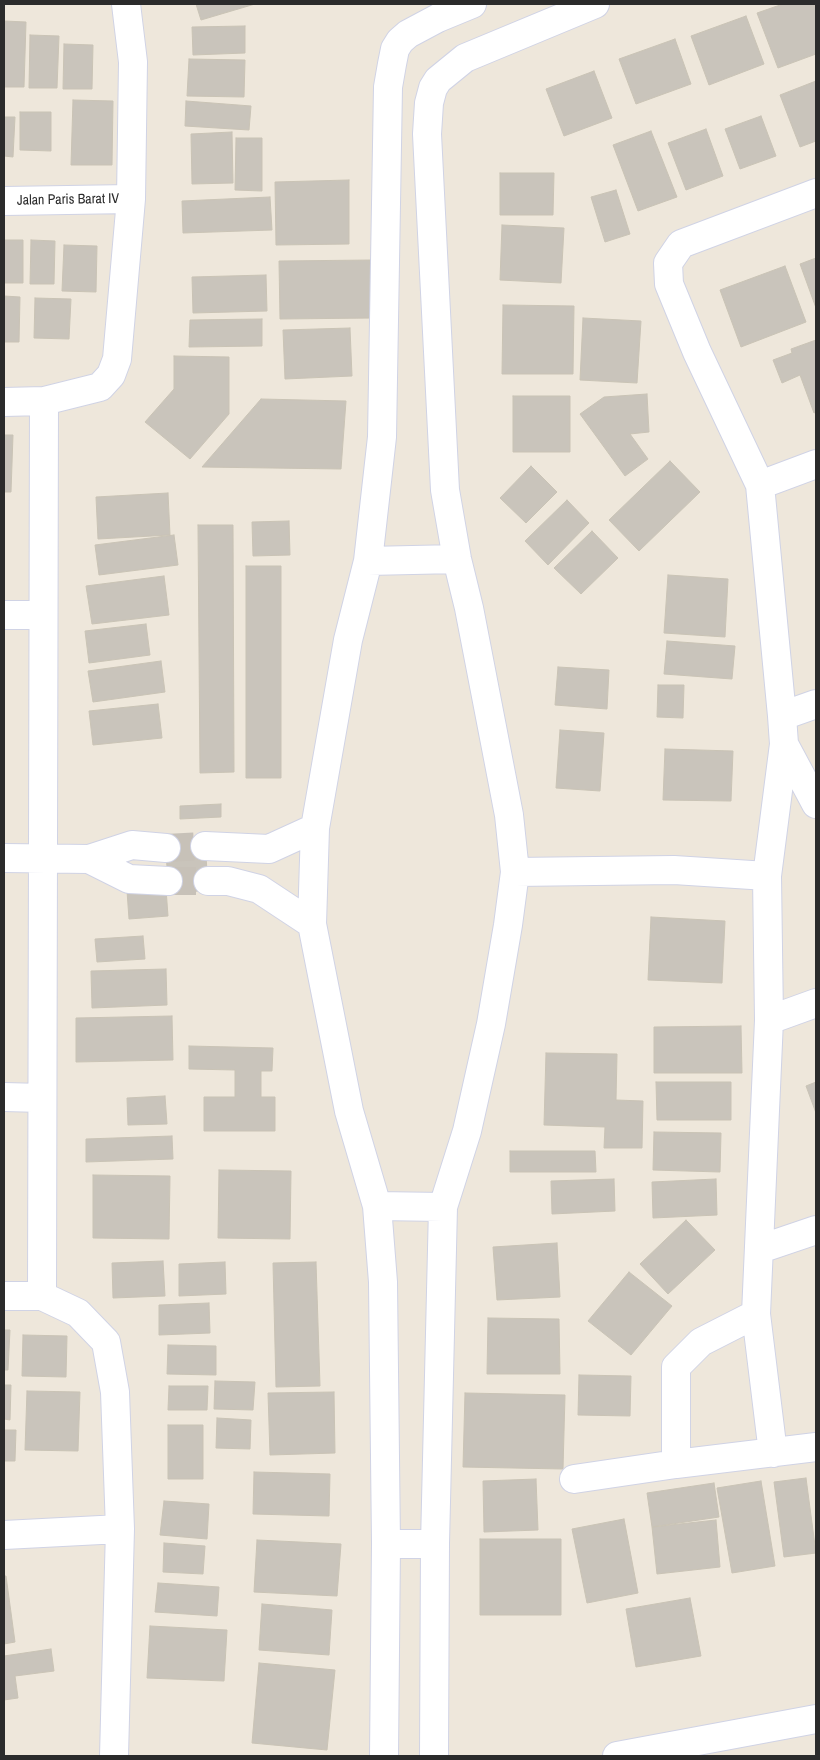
<!DOCTYPE html>
<style>
body{margin:0}
#map{position:relative;width:820px;height:1760px;overflow:hidden;background:#eee7db;font-family:"Archivo Narrow",sans-serif}
canvas{display:block}
.frame{position:absolute;inset:0;border:5px solid #2b2b2b;pointer-events:none}
</style>
<div id="map">
<canvas width="820" height="1760"></canvas>
<div class="frame"></div>
</div>
<script>
const g = document.querySelector('canvas').getContext('2d');
g.lineJoin = 'round';
function fill(path, color) { g.fillStyle = color; g.fill(path, 'evenodd'); }
const shape = rows => new Path2D(rows.map(r => 'M' + r).join(''));
function stroke(path, color, width, dash) { g.strokeStyle = color; g.lineWidth = width; g.lineCap = dash ? 'butt' : 'round'; g.setLineDash(dash || []); g.stroke(path); }
function drawText(font, color, halo, rows, align = 'center') {
  g.font = font + ' "Archivo Narrow",sans-serif'; g.lineWidth = 4; g.setLineDash([]); g.textBaseline = 'middle'; g.strokeStyle = halo; g.fillStyle = color; for (const [text, x, y, turn = 0] of rows) {
    g.save(); g.translate(x, y); g.rotate((+turn || 0) * Math.PI / 180); g.textAlign = isNaN(turn) ? turn : align; if (halo) g.strokeText(text, 0, 0); g.fillText(text, 0, 0); g.restore();
  }
}
const building = shape([
 [196,4,255,4,201,20,196,4],
 [783,4,814,4,816,11,816,54,778,68,757,13,783,4],
 [746,16,764,64,709,85,691,36,746,16],
 [4,21,26,22,24,87,4,87,4,21],
 [245,26,245,53,193,55,192,27,245,26],
 [30,35,59,36,57,88,29,88,30,35],
 [675,39,691,84,636,104,619,59,675,39],
 [64,44,93,45,92,89,63,89,64,44],
 [189,59,245,60,244,97,187,96,189,59],
 [594,71,612,118,564,136,546,89,594,71],
 [816,81,816,141,800,147,780,95,816,81],
 [73,100,113,101,112,165,71,165,73,100],
 [186,101,251,106,249,130,185,126,186,101],
 [20,112,51,112,51,151,20,150,20,112],
 [761,116,776,156,740,169,725,129,761,116],
 [4,117,15,117,13,157,4,156,4,117],
 [706,129,723,176,686,190,668,143,706,129],
 [651,131,677,197,638,211,613,145,651,131],
 [232,132,233,183,192,184,191,134,232,132],
 [236,138,262,138,262,191,235,190,236,138],
 [500,173,554,173,553,215,500,215,500,173],
 [349,180,349,244,276,245,275,182,349,180],
 [616,190,630,234,605,242,591,197,616,190],
 [270,197,272,230,183,233,182,201,270,197],
 [502,225,564,228,561,283,500,280,502,225],
 [4,240,23,240,23,283,4,283,4,240],
 [31,240,55,241,54,284,30,284,31,240],
 [64,245,97,246,96,292,62,291,64,245],
 [816,258,816,308,800,264,816,258],
 [373,260,373,318,280,319,279,261,373,260],
 [785,266,806,322,741,347,720,290,785,266],
 [266,275,267,311,193,313,192,277,266,275],
 [4,296,20,297,19,342,4,342,4,296],
 [35,298,71,299,69,339,34,338,35,298],
 [503,305,574,306,573,374,502,374,503,305],
 [583,318,641,321,637,383,580,380,583,318],
 [262,319,262,346,189,347,190,320,262,319],
 [350,328,352,376,285,379,283,330,350,328],
 [816,340,816,412,814,413,800,375,782,383,773,360,792,353,791,349,816,340],
 [174,356,229,357,229,414,190,459,145,422,174,389,174,356],
 [647,394,649,432,630,434,648,459,625,476,580,414,604,397,647,394],
 [513,396,570,396,570,452,513,452,513,396],
 [261,399,346,401,341,469,202,467,261,399],
 [4,435,13,435,11,492,4,492,4,435],
 [670,461,700,492,639,551,609,520,670,461],
 [531,466,557,492,526,523,500,498,531,466],
 [168,493,170,535,98,539,96,497,168,493],
 [567,500,589,523,548,565,525,541,567,500],
 [289,521,290,555,253,556,252,522,289,521],
 [198,525,233,525,234,772,200,773,198,525],
 [592,531,618,558,581,594,554,568,592,531],
 [174,535,178,565,99,575,95,545,174,535],
 [246,566,281,566,281,778,246,778,246,566],
 [668,575,728,579,725,637,664,633,668,575],
 [164,576,169,615,92,624,86,586,164,576],
 [146,624,150,655,89,663,85,631,146,624],
 [667,641,735,646,732,679,664,674,667,641],
 [161,661,165,692,93,702,88,671,161,661],
 [558,667,609,670,607,709,555,705,558,667],
 [658,685,684,685,683,718,657,717,658,685],
 [158,704,162,738,93,745,89,711,158,704],
 [560,730,604,733,600,791,556,788,560,730],
 [665,749,733,751,731,801,663,800,665,749],
 [221,804,221,817,180,819,180,806,221,804],
 [205,837,208,890,169,894,165,840,205,837],
 [166,889,168,916,129,919,127,891,166,889],
 [651,917,725,921,722,983,648,980,651,917],
 [143,936,145,959,97,962,95,939,143,936],
 [166,969,167,1005,92,1008,91,971,166,969],
 [172,1016,173,1060,76,1062,76,1018,172,1016],
 [741,1026,742,1073,654,1073,654,1027,741,1026],
 [189,1046,273,1048,272,1071,261,1071,261,1097,275,1097,275,1131,204,1131,204,1097,235,1097,235,1070,189,1069,189,1046],
 [546,1053,617,1054,616,1100,643,1101,642,1148,604,1148,605,1127,544,1125,546,1053],
 [656,1082,731,1082,731,1120,657,1120,656,1082],
 [816,1082,816,1113,806,1086,816,1082],
 [165,1096,167,1124,128,1125,127,1098,165,1096],
 [654,1132,721,1133,720,1172,653,1170,654,1132],
 [172,1136,173,1159,86,1162,86,1139,172,1136],
 [510,1151,595,1151,596,1172,510,1172,510,1151],
 [219,1170,291,1171,290,1239,218,1238,219,1170],
 [93,1175,170,1176,169,1239,93,1238,93,1175],
 [614,1179,615,1211,552,1214,551,1181,614,1179],
 [716,1179,717,1215,653,1218,652,1182,716,1179],
 [686,1220,715,1250,668,1294,640,1264,686,1220],
 [557,1243,560,1297,497,1300,493,1247,557,1243],
 [163,1261,165,1296,113,1298,112,1263,163,1261],
 [225,1262,226,1294,179,1296,179,1264,225,1262],
 [316,1262,320,1386,276,1387,273,1263,316,1262],
 [629,1272,672,1306,631,1355,588,1321,629,1272],
 [209,1303,210,1333,159,1335,159,1305,209,1303],
 [488,1318,559,1319,560,1374,487,1374,488,1318],
 [4,1330,10,1330,8,1370,4,1370,4,1330],
 [23,1335,67,1336,66,1377,22,1376,23,1335],
 [168,1345,216,1346,216,1375,167,1374,168,1345],
 [579,1375,631,1376,630,1416,578,1415,579,1375],
 [215,1381,255,1382,253,1410,214,1409,215,1381],
 [4,1385,11,1385,10,1420,4,1419,4,1385],
 [169,1386,208,1386,207,1410,168,1410,169,1386],
 [27,1391,80,1392,78,1451,25,1450,27,1391],
 [334,1392,335,1453,270,1455,268,1393,334,1392],
 [465,1393,565,1395,563,1469,463,1467,465,1393],
 [217,1418,251,1420,250,1449,216,1448,217,1418],
 [168,1425,203,1425,203,1479,168,1479,168,1425],
 [4,1430,16,1430,15,1461,4,1461,4,1430],
 [254,1472,330,1474,329,1516,253,1514,254,1472],
 [806,1478,816,1553,784,1557,774,1482,806,1478],
 [536,1479,538,1530,484,1532,483,1481,536,1479],
 [761,1481,775,1566,732,1573,717,1488,761,1481],
 [714,1483,719,1517,652,1527,647,1493,714,1483],
 [164,1501,209,1504,207,1539,160,1535,164,1501],
 [624,1519,638,1593,587,1603,572,1529,624,1519],
 [716,1520,720,1567,657,1574,652,1527,716,1520],
 [480,1539,561,1539,561,1615,480,1615,480,1539],
 [257,1540,341,1544,337,1596,254,1592,257,1540],
 [164,1543,205,1546,203,1574,163,1572,164,1543],
 [4,1576,6,1576,15,1642,4,1644,4,1576],
 [158,1583,219,1587,217,1616,155,1612,158,1583],
 [690,1598,701,1656,636,1667,626,1609,690,1598],
 [262,1604,332,1610,329,1655,259,1650,262,1604],
 [150,1626,227,1630,224,1681,147,1678,150,1626],
 [51,1649,54,1671,15,1676,18,1698,4,1700,4,1656,51,1649],
 [259,1663,335,1670,327,1750,252,1743,259,1663]
]);
const minorTunnel = shape([
 [166,848,205,846],
 [168,881,208,881]
]);
const minor = shape([
 [4,201,131,199],
 [4,402,44,401,100,387,111,375,117,359,131,199,133,62,126,4],
 [760,485,816,464],
 [368,561,457,559],
 [4,615,43,615],
 [782,716,816,704],
 [784,744,816,804],
 [205,846,269,849,315,828],
 [4,858,89,859,132,845,166,848],
 [89,859,129,879,168,881],
 [515,872,674,870,767,876],
 [208,881,228,881,259,889,312,924],
 [769,1020,816,1003],
 [4,1097,42,1098],
 [377,1206,443,1207],
 [760,1249,816,1230],
 [4,1296,42,1296,78,1313,106,1342,115,1392,120,1529,114,1756],
 [42,1296,44,401],
 [773,1453,756,1314,769,1020,767,876,784,744,782,716,760,485,697,352,669,284,668,263,681,244,816,193],
 [676,1464,676,1367,701,1342,756,1314],
 [574,1479,676,1464,816,1447],
 [4,1535,120,1529],
 [386,1544,435,1544],
 [384,1756,386,1544,383,1282,377,1206,349,1111,312,924,315,828,348,640,368,561,382,437,388,87,392,64,395,49,400,41,408,34,438,18,472,4],
 [434,1756,435,1544,443,1207,467,1131,491,1024,508,925,515,872,509,815,469,608,457,559,445,490,427,134,429,103,433,88,438,80,465,58,595,4],
 [617,1756,816,1719]
]);
const streetNames = [
 ["Jalan Paris Barat IV",68,200,-1]
];
fill(building, '#c9c4bb');
stroke(building, '#c9c3b5', 1);
stroke(minorTunnel, '#c7c1b8', 28, [28, 14]);
stroke(minor, '#d0d3e5', 30);
stroke(minor, '#fff', 28);
drawText('14px', '#2b2b2b', '#fff', streetNames);
</script>
